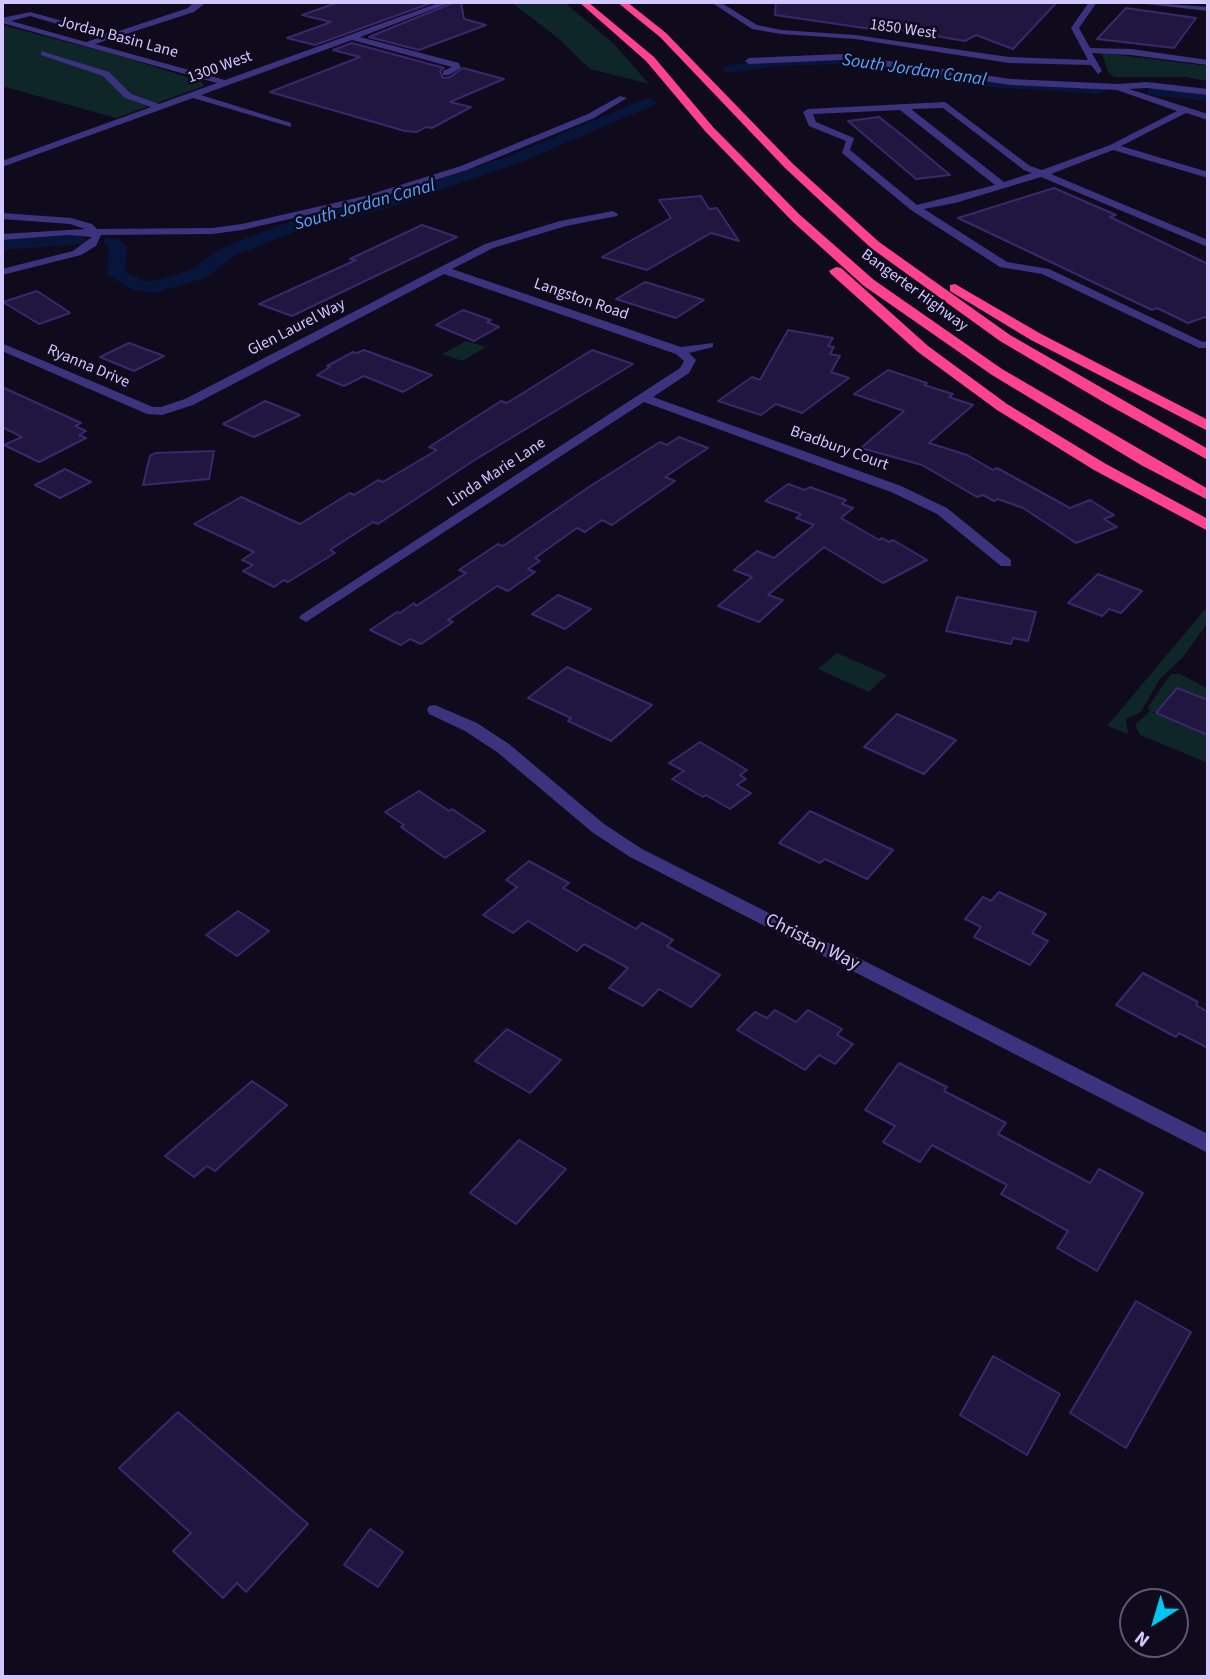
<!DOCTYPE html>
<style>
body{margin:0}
#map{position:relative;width:1210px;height:1679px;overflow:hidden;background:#0f0b1d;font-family:"Source Sans 3",sans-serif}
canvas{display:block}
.frame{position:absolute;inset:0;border:4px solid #d2c7ff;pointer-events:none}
.north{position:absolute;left:1119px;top:1588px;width:70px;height:70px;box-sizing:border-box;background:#0f0b1d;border:2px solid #5d5677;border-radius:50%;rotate:217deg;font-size:19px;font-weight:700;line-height:28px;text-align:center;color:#d2c7ff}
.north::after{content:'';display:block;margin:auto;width:24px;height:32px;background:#00c7f2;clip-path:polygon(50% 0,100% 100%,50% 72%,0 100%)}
</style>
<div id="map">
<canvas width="1210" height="1679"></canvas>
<div class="frame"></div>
<div class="north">N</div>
</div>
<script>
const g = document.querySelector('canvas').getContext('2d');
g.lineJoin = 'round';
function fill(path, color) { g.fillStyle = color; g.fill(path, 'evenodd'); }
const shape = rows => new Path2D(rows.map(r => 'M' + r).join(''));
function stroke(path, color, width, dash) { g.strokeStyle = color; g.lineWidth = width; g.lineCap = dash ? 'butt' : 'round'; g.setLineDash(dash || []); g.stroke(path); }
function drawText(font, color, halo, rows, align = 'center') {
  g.font = font + ' "Source Sans 3",sans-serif'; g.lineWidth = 5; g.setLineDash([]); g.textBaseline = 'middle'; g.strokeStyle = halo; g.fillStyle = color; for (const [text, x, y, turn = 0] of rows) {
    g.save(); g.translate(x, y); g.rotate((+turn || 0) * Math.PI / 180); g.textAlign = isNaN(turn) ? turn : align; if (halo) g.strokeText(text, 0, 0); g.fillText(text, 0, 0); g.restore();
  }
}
const green = shape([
 [511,2,564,2,613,43,649,84,590,69,559,39],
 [2,25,124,57,202,82,204,86,116,118,2,86],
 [1102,53,1208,66,1208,81,1186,77,1114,77,1108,72],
 [466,341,486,347,462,361,442,354],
 [1208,606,1208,622,1183,657,1159,680,1141,712,1126,719,1128,734,1107,726],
 [837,653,887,675,869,692,818,669],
 [1171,674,1180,674,1208,689,1208,699,1176,687,1157,712,1151,712,1208,735,1208,763,1140,735,1135,725,1150,711,1148,707]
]);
const canal = shape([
 [836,56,892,62,962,77,1099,86,1106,90,1099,94,962,85,892,70,836,64,777,66,729,73,722,69,729,65,777,58,836,56],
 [1154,88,1208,93,1208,101,1149,95,1147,92,1149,89,1154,88],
 [649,97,657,102,654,105,519,163,385,209,308,227,236,255,205,278,155,293,132,290,107,274,109,248,103,242,106,238,118,238,127,247,125,272,143,281,154,281,191,270,224,247,296,219,374,201,507,157,649,97],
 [78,235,87,240,84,244,2,250,2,240,78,235]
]);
const building = shape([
 [339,2,434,2,315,45,287,38,331,22,302,15,339,2],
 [455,2,461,2,464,19,486,25,419,50,369,37,455,2],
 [776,2,1057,2,1013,49,976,35,965,41,889,28,885,31,775,15,776,2],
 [1126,8,1196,18,1174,48,1097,39,1126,8],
 [352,43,444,68,440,71,443,78,450,77,463,68,504,79,450,102,471,107,432,128,426,127,417,132,405,131,270,92,360,57,333,50,352,43],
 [879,117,907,139,950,175,916,179,848,121,879,117],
 [1054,188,1116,215,1110,217,1208,264,1208,316,1188,323,1157,308,1152,310,958,218,1054,188],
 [701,196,709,209,717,208,739,241,711,233,647,270,602,257,671,218,659,200,701,196],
 [422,225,457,237,292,316,259,304,356,260,350,259,422,225],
 [645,282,704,300,676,318,616,299,645,282],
 [37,291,66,310,70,313,39,324,3,302,37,291],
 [463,310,491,320,487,322,499,327,474,341,436,325,463,310],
 [788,330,833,338,828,346,834,347,830,354,840,356,831,372,849,378,802,413,776,404,761,415,718,401,752,377,760,380,788,330],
 [129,343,164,356,134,371,100,357,129,343],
 [364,350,432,375,403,392,364,376,344,386,317,375,330,367,327,366,353,352,357,353,364,350],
 [592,350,633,364,473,461,378,524,373,522,330,550,335,553,288,582,284,580,274,587,243,571,253,565,242,560,254,552,194,524,241,497,300,524,350,493,354,495,378,480,383,482,437,450,429,447,501,401,507,403,592,350],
 [888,370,927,383,924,385,953,394,949,397,973,405,929,443,967,455,993,470,997,468,1070,508,1090,500,1114,515,1104,519,1117,527,1076,543,1023,508,998,499,994,501,983,495,977,497,922,465,861,448,904,411,854,394,888,370],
 [2,387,81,423,75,426,86,431,79,435,86,438,39,462,4,445,22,437,2,427,2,387],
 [265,401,300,415,254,437,223,424,265,401],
 [679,437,708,448,665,477,675,481,612,525,602,520,585,532,577,528,535,558,540,561,528,569,535,572,508,591,497,586,448,620,453,622,421,644,410,639,401,645,370,630,397,612,400,613,414,603,416,606,466,573,459,570,498,544,503,546,589,487,660,442,667,445,679,437],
 [214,451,209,479,143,485,150,456,155,453,214,451],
 [65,469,91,482,60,498,35,485,65,469],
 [788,484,805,490,810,487,846,500,842,504,853,508,841,518,879,540,882,538,889,542,893,540,927,560,883,583,824,547,768,595,783,600,759,622,718,606,752,577,734,570,757,551,774,558,814,525,796,518,801,514,765,501,788,484],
 [1098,574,1142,591,1121,613,1109,609,1102,616,1068,603,1098,574],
 [558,595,591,609,565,629,532,614,558,595],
 [957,597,1036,612,1028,641,1013,638,1011,644,946,631,957,597],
 [567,667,652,705,611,741,568,721,571,718,528,698,567,667],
 [1177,688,1208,700,1208,735,1156,713,1177,688],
 [897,714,956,740,924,774,864,747,897,714],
 [700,742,747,770,740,775,746,779,737,785,751,793,730,809,706,795,703,797,672,779,684,771,669,763,700,742],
 [419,791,449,811,452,809,485,831,445,858,401,827,404,825,385,812,419,791],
 [810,811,893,850,867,879,825,859,820,863,779,843,810,811],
 [529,861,569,883,563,888,636,929,642,923,673,940,667,946,720,975,691,1007,659,989,643,1006,609,988,628,968,584,944,577,951,528,921,513,933,483,915,517,887,506,880,529,861],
 [999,892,1046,914,1032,933,1048,941,1030,965,974,937,981,927,965,919,983,897,991,901,999,892],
 [238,911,269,931,237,956,206,935,238,911],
 [1143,973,1198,1002,1196,1005,1208,1012,1208,1048,1179,1033,1176,1037,1116,1005,1143,973],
 [775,1010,796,1022,808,1010,842,1029,837,1035,853,1044,835,1064,819,1055,805,1070,737,1030,755,1012,767,1018,775,1010],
 [507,1029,561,1060,530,1093,475,1061,507,1029],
 [899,1063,947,1087,944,1091,1006,1123,998,1134,1090,1183,1099,1169,1143,1193,1097,1271,1057,1248,1068,1231,1001,1194,1007,1185,932,1145,920,1162,883,1142,895,1126,865,1110,899,1063],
 [252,1081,287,1105,215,1171,207,1166,194,1177,165,1156,252,1081],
 [519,1140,566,1169,516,1224,470,1193,519,1140],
 [1136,1301,1191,1332,1126,1448,1070,1413,1136,1301],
 [993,1356,1060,1394,1027,1455,960,1415,993,1356],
 [178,1412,308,1524,246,1592,237,1583,223,1598,173,1551,191,1533,119,1468,178,1412],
 [370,1529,403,1552,378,1587,344,1565,370,1529]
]);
const minor = shape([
 [194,2,204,4,194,12,95,44,225,80,441,2,452,2,360,37,459,63,461,68,449,75,443,75,443,71,452,67,352,40,201,95,291,123,291,127,193,98,2,167,2,161,151,107,125,98,103,76,41,55,41,51,109,72,131,94,159,104,217,83,2,23,2,18,30,12,110,34,188,8,194,2],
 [30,16,101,37,86,42,11,21,30,16],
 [711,2,720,2,757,25,781,30,855,35,1009,57,1088,60,1071,28,1089,2,1097,2,1079,28,1090,48,1131,49,1208,60,1208,65,1131,55,1092,53,1102,71,1098,74,1091,65,1009,63,855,39,781,34,752,29,711,2],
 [1142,2,1208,7,1208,11,1146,4,1142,2],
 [841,54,1011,79,1118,84,1147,82,1208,89,1208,95,1147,88,1129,89,1208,114,1208,120,1186,113,1121,146,1208,172,1208,178,1113,150,1051,174,1208,240,1208,247,1041,177,955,203,924,209,1007,262,1049,269,1203,342,1208,341,1208,348,1199,348,1042,274,1000,267,911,210,842,153,846,141,809,126,803,112,808,109,945,102,1030,166,1042,170,1110,145,1177,111,1117,90,1011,85,841,60,749,64,745,61,749,58,841,54],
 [943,108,1024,170,1032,173,1004,182,911,109,943,108],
 [900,110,995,185,917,205,850,150,854,138,816,122,813,114,900,110],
 [620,96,627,98,594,118,467,170,372,200,242,230,212,234,101,235,96,246,81,255,2,275,2,269,73,251,92,237,69,235,2,240,2,234,85,229,70,224,2,219,2,213,71,218,92,224,97,229,212,228,242,224,365,196,461,166,588,114,620,96],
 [613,211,618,214,617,216,566,226,493,248,452,269,681,347,713,343,713,347,689,353,696,360,689,373,653,397,901,486,947,508,1011,560,1011,566,1001,566,937,514,891,492,644,402,306,622,299,618,301,615,680,368,684,361,676,354,444,274,193,405,162,415,147,414,2,351,2,344,6,345,153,407,161,407,185,399,485,244,560,221,613,211],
 [435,705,477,723,509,744,604,824,642,849,1208,1134,1208,1153,630,857,592,832,497,752,465,731,429,714,427,710,429,706,435,705]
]);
const highway = shape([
 [579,2,588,2,654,57,713,127,800,215,874,280,1002,369,1208,489,1208,500,1141,465,992,375,864,286,792,221,705,131,646,61,579,2],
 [617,2,627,2,666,33,793,164,879,242,1010,335,1208,449,1208,460,1105,403,1000,341,871,248,785,168,660,37,617,2],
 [836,267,841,268,928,346,1007,404,1106,464,1208,519,1208,531,1094,470,997,410,918,352,831,274,829,271,836,267],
 [955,284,1041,334,1208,420,1208,431,1031,340,950,291,950,285,955,284]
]);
const farStreetnames = [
 ["1850 West",903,30,8],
 ["Jordan Basin Lane",118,38,15],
 ["1300 West",220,68,-20],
 ["Bangerter Highway",914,291,36],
 ["Langston Road",581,300,19],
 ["Glen Laurel Way",297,328,-27],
 ["Ryanna Drive",88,367,23],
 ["Bradbury Court",839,449,20],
 ["Linda Marie Lane",497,473,-33]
];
const farWaternames = [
 ["South Jordan Canal",914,71,8],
 ["South Jordan Canal",365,206,-16]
];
const streetNames = [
 ["Christan Way",812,943,27]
];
fill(green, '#0e2627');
fill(canal, '#07153a');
fill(building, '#21163f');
stroke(building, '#3a276c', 2);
fill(minor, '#3c337e');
fill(highway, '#ff428e');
drawText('16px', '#d2c7ff', '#0f0b1d', farStreetnames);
drawText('italic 18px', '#55a3ff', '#0f0b1d', farWaternames);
drawText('19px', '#d2c7ff', '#0f0b1d', streetNames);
</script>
